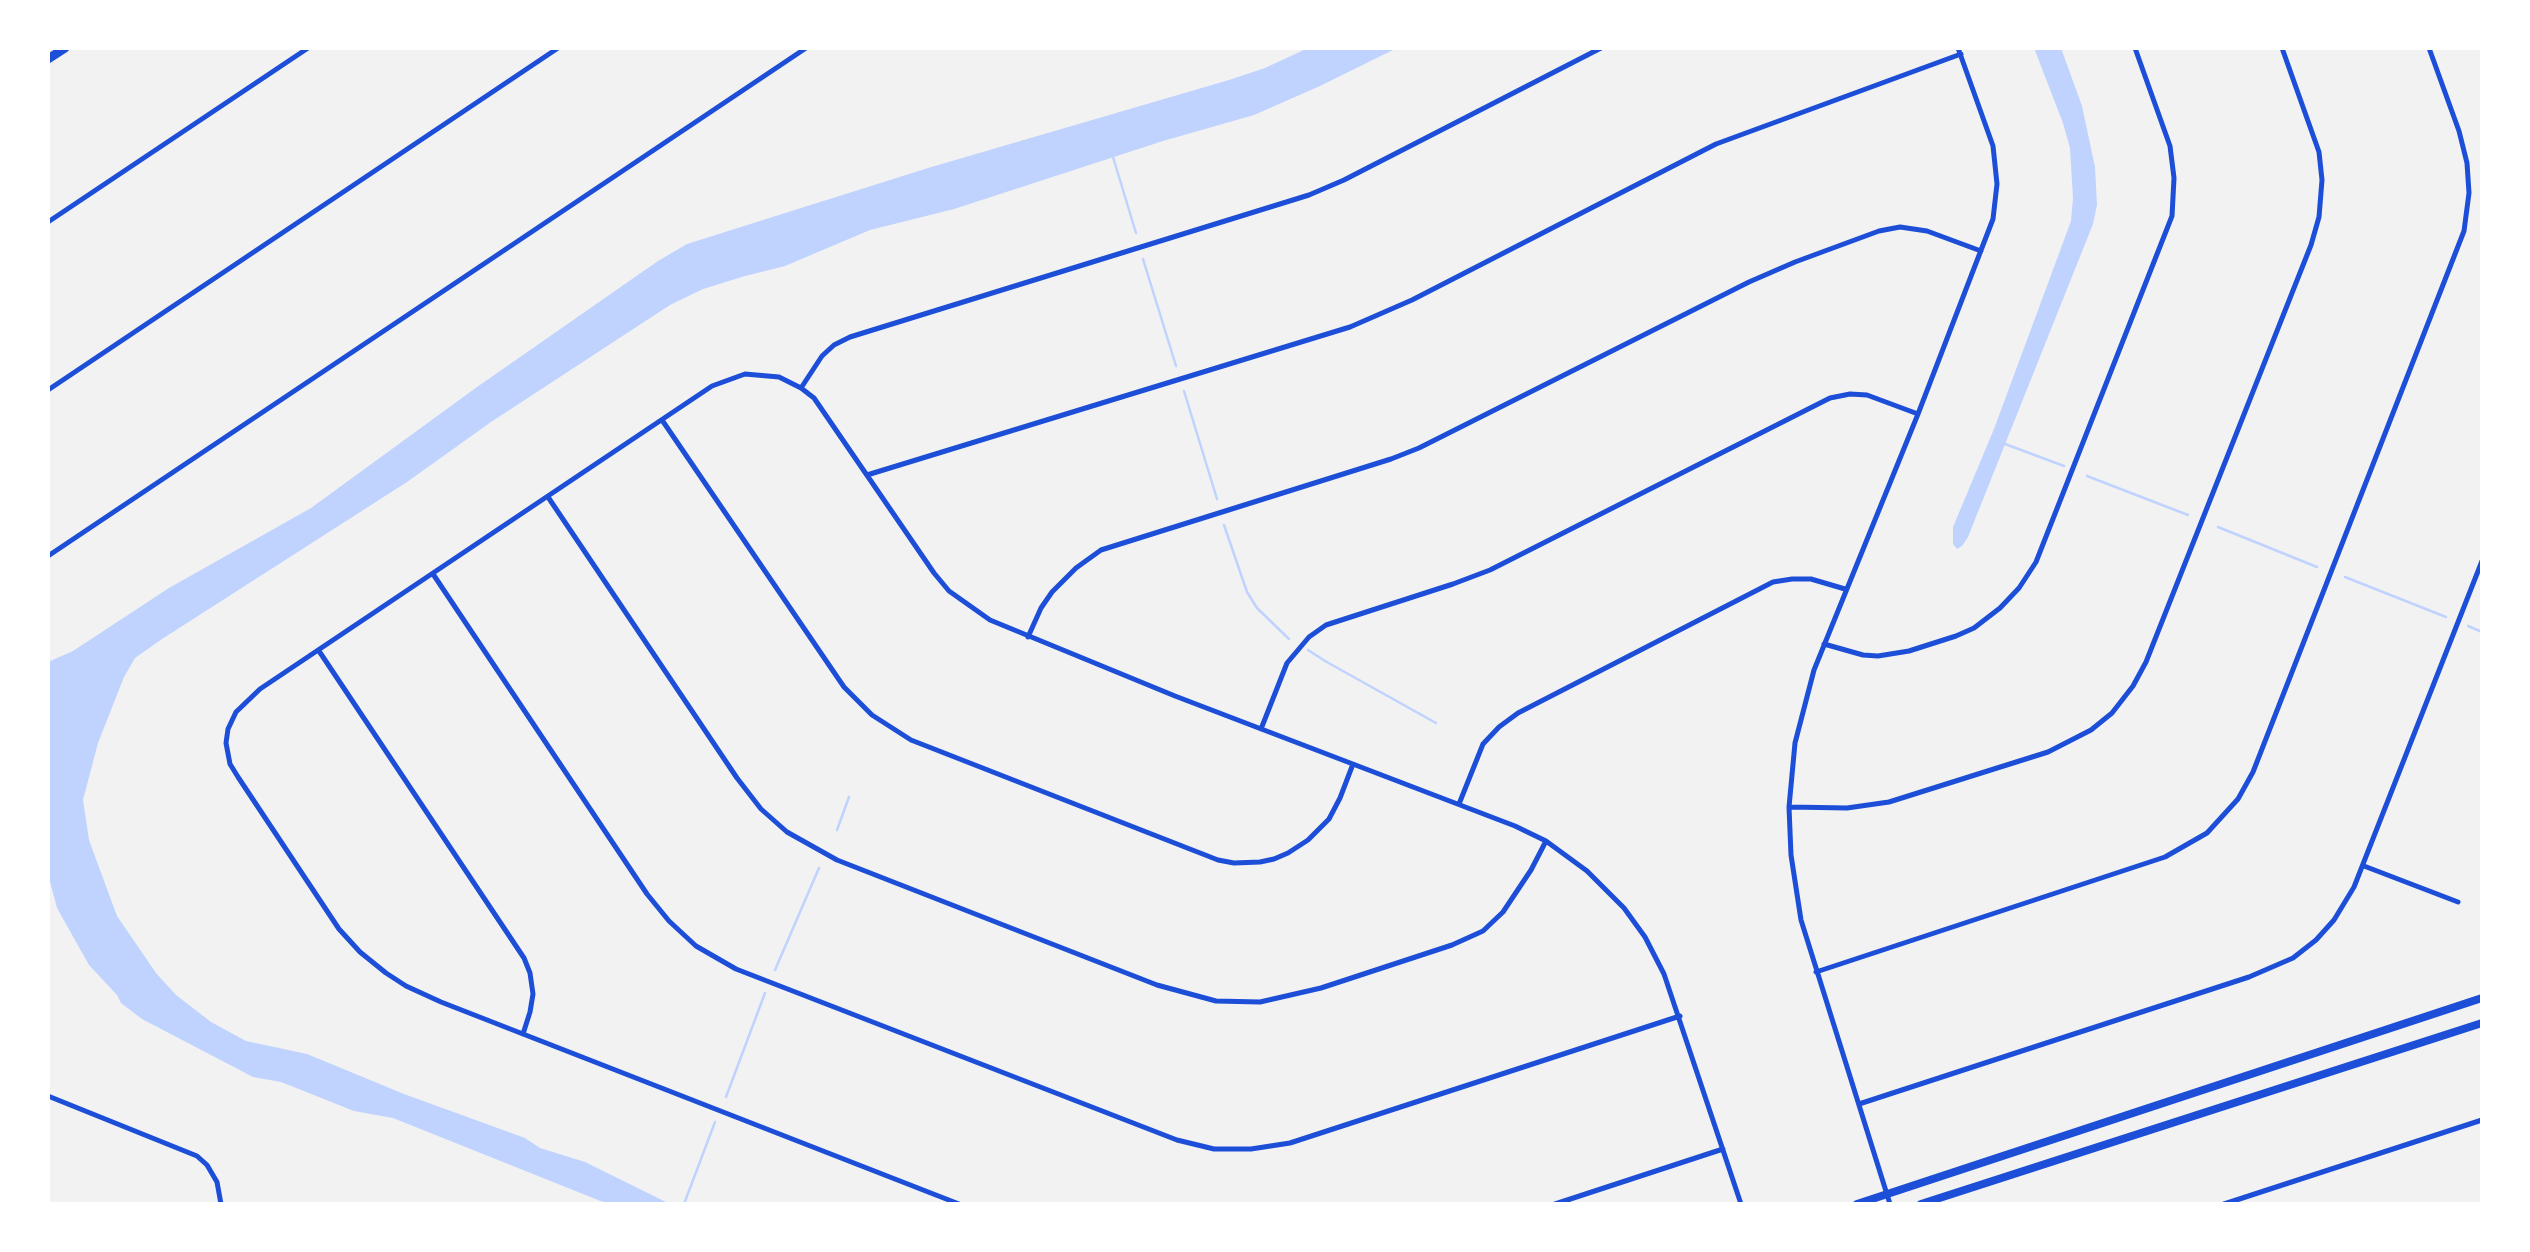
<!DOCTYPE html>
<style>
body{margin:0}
#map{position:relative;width:2530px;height:1252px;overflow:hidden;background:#f2f2f2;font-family:"Noto Sans",sans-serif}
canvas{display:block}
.frame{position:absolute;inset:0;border:50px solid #fff;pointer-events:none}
</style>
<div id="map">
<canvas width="2530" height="1252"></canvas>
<div class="frame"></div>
</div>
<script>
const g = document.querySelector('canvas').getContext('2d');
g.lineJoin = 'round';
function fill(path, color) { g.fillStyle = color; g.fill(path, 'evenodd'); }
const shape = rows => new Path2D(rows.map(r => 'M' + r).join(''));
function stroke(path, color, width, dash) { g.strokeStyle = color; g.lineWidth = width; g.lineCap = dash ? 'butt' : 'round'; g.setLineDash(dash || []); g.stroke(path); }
const water = shape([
 [1308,48,1397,48,1320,86,1254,115,1163,141,954,209,870,230,785,266,745,276,703,289,670,305,491,422,407,482,162,639,135,658,124,677,98,743,83,800,89,840,117,916,156,973,176,995,211,1022,246,1041,307,1054,404,1094,525,1138,540,1148,585,1162,670,1204,685,1204,608,1204,393,1118,354,1111,281,1082,253,1077,142,1019,121,1003,117,995,89,965,57,908,48,874,48,662,73,651,169,588,311,508,477,387,658,261,687,244,928,168,1229,80,1265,68],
 [2034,48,2061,48,2082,106,2095,167,2097,205,2093,224,1968,537,1962,546,1957,549,1953,544,1953,527,1994,429,2071,221,2073,198,2070,148,2063,123]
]);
const stream = shape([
 [1113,157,1136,233],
 [1143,259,1176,366],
 [1184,391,1217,499],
 [2005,444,2064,466],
 [2087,476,2188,515],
 [1224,525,1247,592,1257,608,1289,639],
 [2218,527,2317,567],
 [2345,577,2446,617],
 [2468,626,2482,632],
 [1308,650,1325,661,1436,723],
 [837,830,849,797],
 [775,970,819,868],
 [726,1097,765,993],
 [684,1204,715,1122]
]);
const minor = shape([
 [48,222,308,48],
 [801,388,822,356,834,345,850,337,1309,195,1344,180,1601,48],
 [48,390,558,48],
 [662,420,844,687,872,715,911,740,1218,860,1234,863,1260,862,1274,859,1288,853,1308,840,1329,819,1340,798,1353,764],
 [867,475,1350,327,1412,300,1716,144,1961,54],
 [548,497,737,778,761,809,787,832,837,860,1157,985,1216,1001,1260,1002,1321,988,1452,945,1483,931,1503,912,1531,870,1546,841],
 [48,556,806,48],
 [433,574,647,894,669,921,696,946,736,969,1177,1140,1214,1149,1251,1149,1290,1143,1680,1016],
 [1028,637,1041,608,1052,592,1076,568,1101,550,1391,459,1419,448,1749,282,1795,262,1879,231,1900,227,1927,231,1981,251],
 [1824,644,1863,655,1878,656,1909,651,1956,636,1974,628,2000,608,2019,588,2036,562,2172,216,2174,178,2170,146,2135,48],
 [319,651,524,958,530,973,533,994,530,1012,523,1034],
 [1261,729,1287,663,1309,637,1326,625,1453,584,1490,570,1830,398,1850,394,1867,395,1918,414],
 [1459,804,1483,744,1499,727,1518,713,1773,582,1792,579,1811,579,1845,589],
 [1790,807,1847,808,1889,802,2048,752,2091,730,2112,713,2133,686,2146,662,2311,245,2319,217,2322,180,2319,152,2282,48],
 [2364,866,2458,902],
 [1816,972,2165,857,2207,833,2238,799,2253,772,2464,231,2469,193,2467,163,2459,131,2429,48],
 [48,1096,197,1156,207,1165,217,1182,221,1204],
 [1859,1104,2249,977,2293,958,2316,940,2334,920,2354,887,2482,561],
 [959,1204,441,1002,406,986,386,973,360,952,339,929,238,777,230,764,226,743,228,729,236,712,260,689,712,386,745,374,779,377,801,388,814,398,934,573,949,591,990,620,1175,696,1515,826,1546,841,1587,871,1624,908,1645,937,1664,974,1741,1204],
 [1555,1204,1723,1149],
 [1890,1204,1801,920,1791,855,1789,807,1795,743,1814,670,1918,414,1993,219,1997,184,1993,146,1958,48],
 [2224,1204,2482,1120]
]);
const secondary = shape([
 [1857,1204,2482,998],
 [1921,1204,2482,1023]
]);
const motorway = shape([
 [48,59,65,48]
]);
fill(water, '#bfd3fe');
stroke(stream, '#bfd3fe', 2.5);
stroke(minor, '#1d4ed8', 5);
stroke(secondary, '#1d4ed8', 8);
stroke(motorway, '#1d4ed8', 9);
</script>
